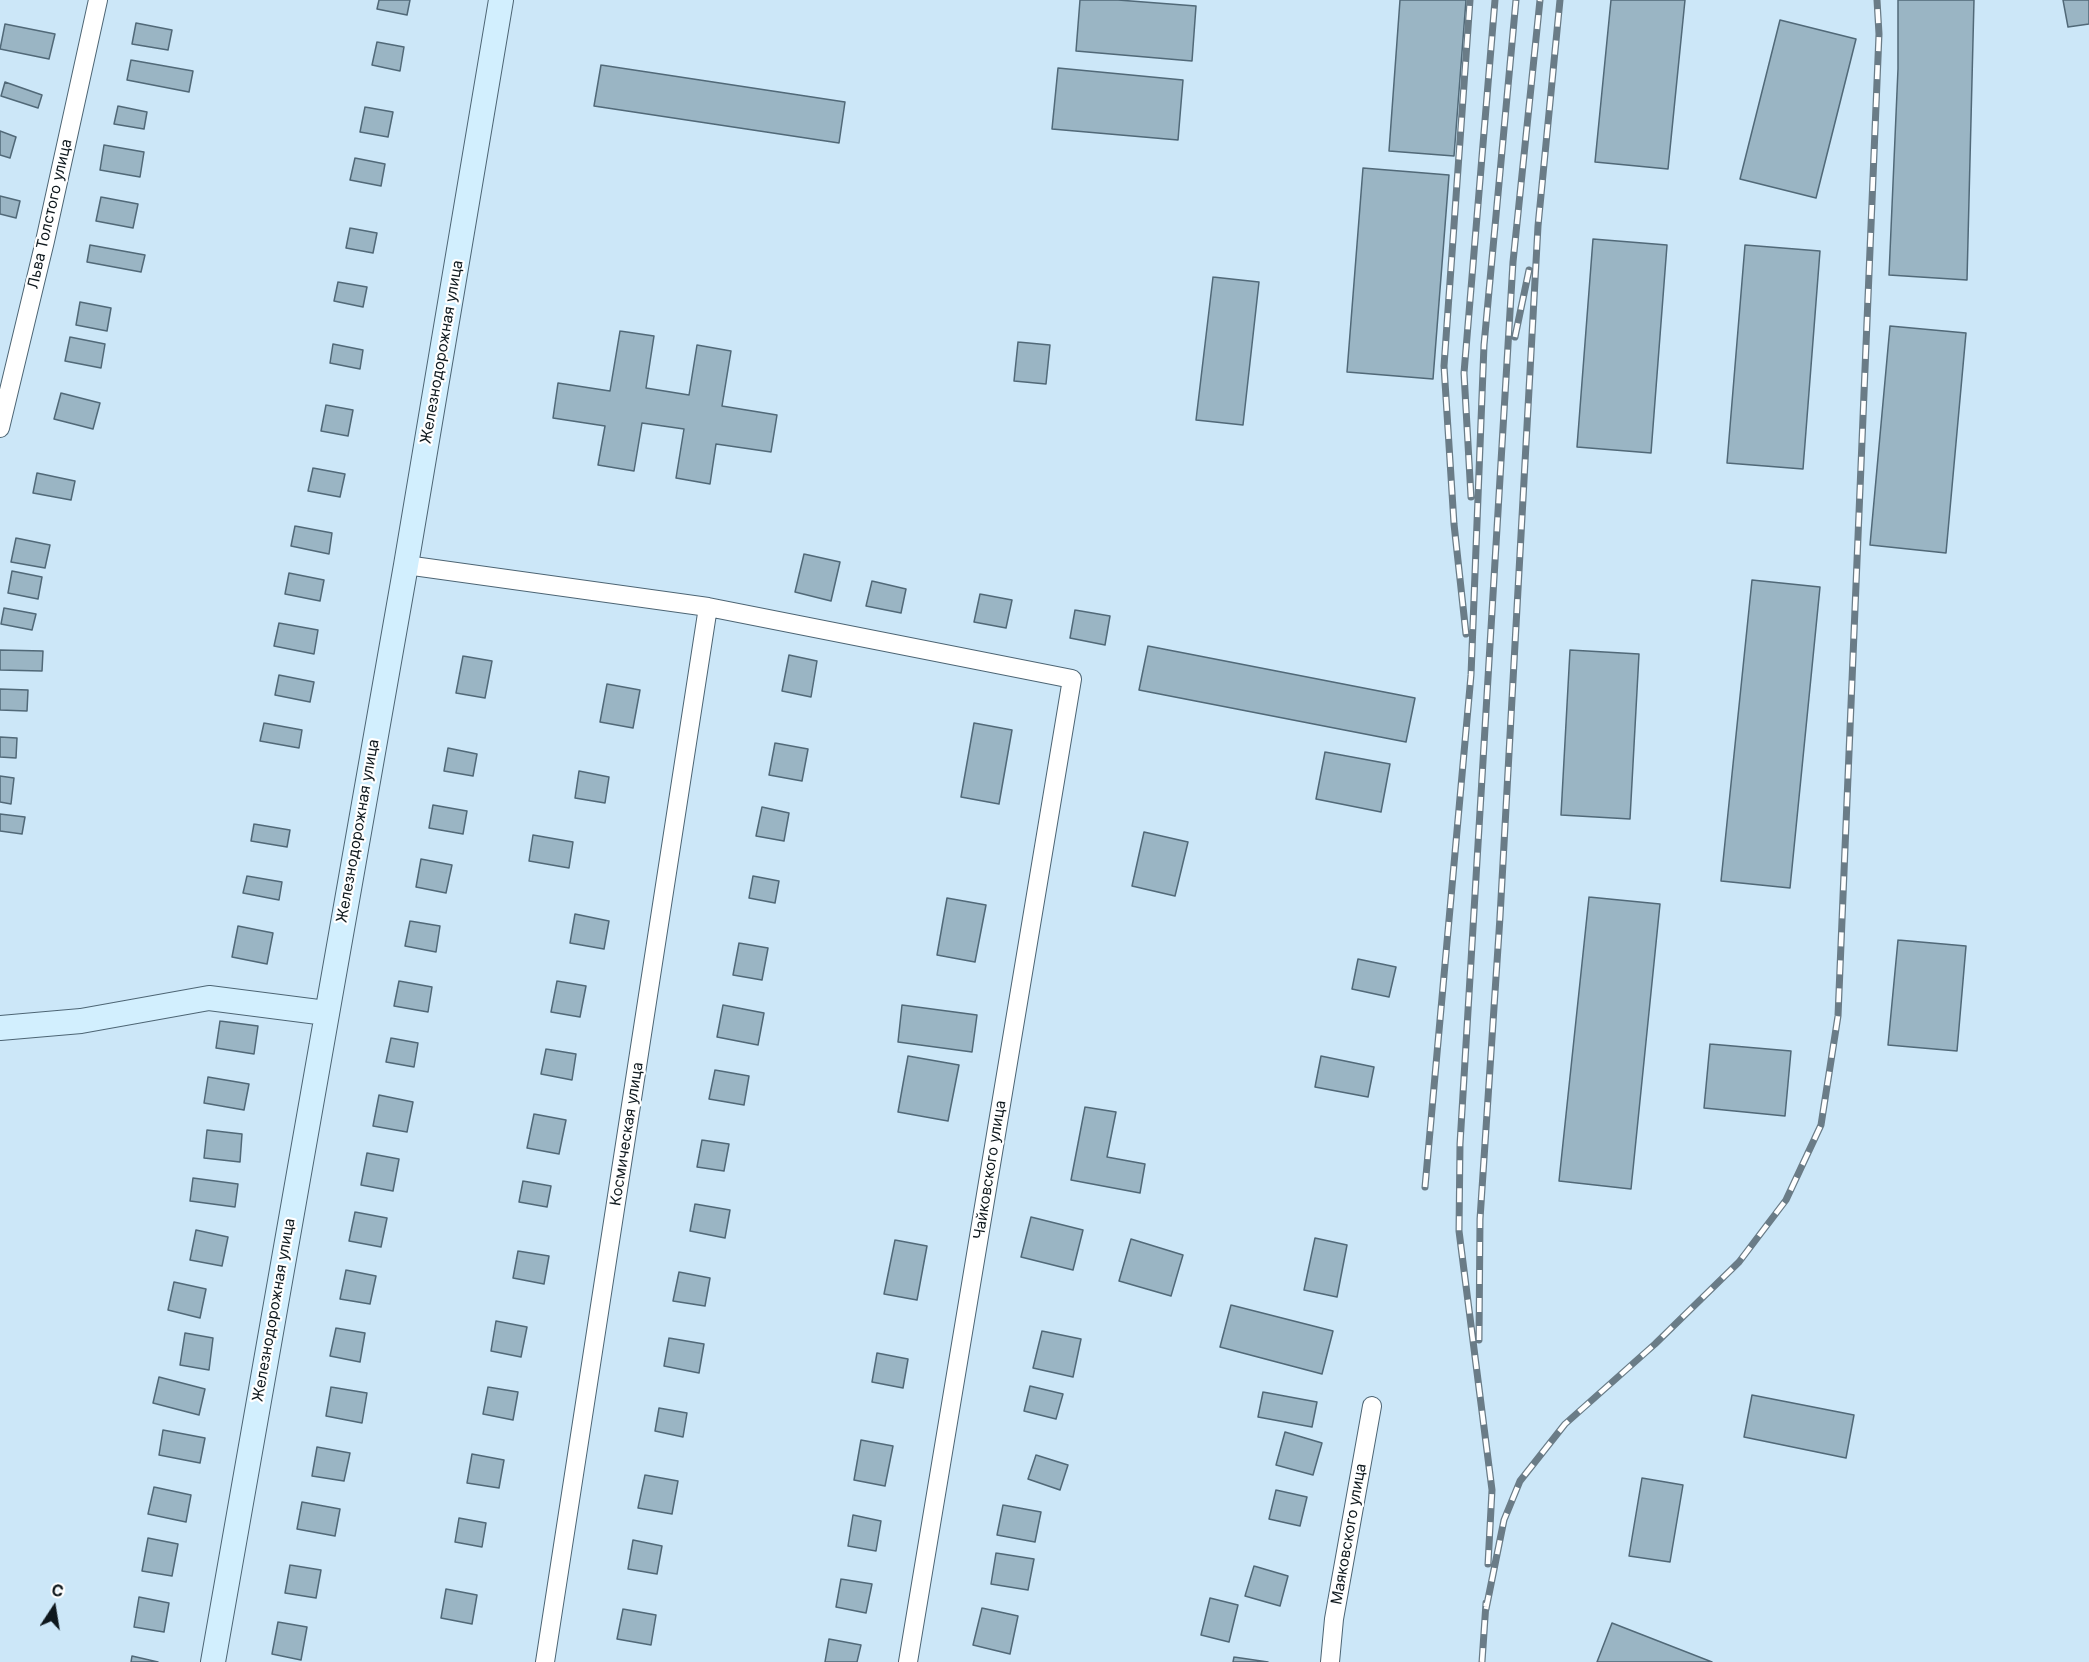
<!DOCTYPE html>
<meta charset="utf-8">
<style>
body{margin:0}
#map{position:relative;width:2089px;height:1662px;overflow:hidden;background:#cce7f8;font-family:Inter,sans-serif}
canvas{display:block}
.north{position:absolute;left:24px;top:1578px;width:60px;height:60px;-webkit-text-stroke:4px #fff;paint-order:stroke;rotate:12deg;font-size:16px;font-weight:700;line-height:24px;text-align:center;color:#0e181d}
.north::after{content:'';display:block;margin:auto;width:21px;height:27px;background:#0e181d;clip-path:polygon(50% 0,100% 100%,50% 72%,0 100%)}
</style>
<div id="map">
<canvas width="2089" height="1662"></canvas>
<div class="north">С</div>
</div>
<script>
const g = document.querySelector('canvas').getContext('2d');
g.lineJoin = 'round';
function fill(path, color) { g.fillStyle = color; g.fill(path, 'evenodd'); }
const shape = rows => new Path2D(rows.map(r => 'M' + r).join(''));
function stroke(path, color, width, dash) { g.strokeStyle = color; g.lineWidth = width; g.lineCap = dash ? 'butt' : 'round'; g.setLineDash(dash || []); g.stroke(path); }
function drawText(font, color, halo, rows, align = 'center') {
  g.font = font + ' Inter,sans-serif'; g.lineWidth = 4.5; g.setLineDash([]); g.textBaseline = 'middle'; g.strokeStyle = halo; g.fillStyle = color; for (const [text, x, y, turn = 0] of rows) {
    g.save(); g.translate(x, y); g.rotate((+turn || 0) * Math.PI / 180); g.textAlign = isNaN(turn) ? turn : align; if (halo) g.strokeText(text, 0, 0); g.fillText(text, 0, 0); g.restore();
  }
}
const building = shape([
 [379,0,410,0,407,15,377,9,379,0],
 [1080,0,1118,0,1196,6,1192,61,1076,51,1080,0],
 [1400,0,1466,0,1454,156,1389,151,1400,0],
 [1611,0,1685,0,1668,169,1595,162,1611,0],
 [1898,0,1974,0,1967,280,1889,275,1898,69,1898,0],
 [2063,0,2089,0,2089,24,2068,27,2063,0],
 [1780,20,1856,39,1816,198,1740,179,1780,20],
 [136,23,172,30,168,50,132,44,136,23],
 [5,24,55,34,49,59,0,49,5,24],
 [377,42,404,47,400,71,372,65,377,42],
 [131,60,193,71,189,92,127,80,131,60],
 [601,65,845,102,839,143,594,106,601,65],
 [1058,68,1183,80,1178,140,1052,129,1058,68],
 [5,82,42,95,38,108,1,96,5,82],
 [118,106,147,112,144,129,114,124,118,106],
 [365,107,393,112,388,137,360,132,365,107],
 [0,131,16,137,10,158,0,155,0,131],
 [104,145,144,152,140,177,100,170,104,145],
 [355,158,385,164,381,186,350,180,355,158],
 [1363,168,1449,175,1433,379,1347,372,1363,168],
 [0,196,20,201,16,218,0,214,0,196],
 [101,197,138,204,133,228,96,221,101,197],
 [350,228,377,233,373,253,346,248,350,228],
 [1593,239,1667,245,1651,453,1577,447,1593,239],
 [90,245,145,255,141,272,87,262,90,245],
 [1745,245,1820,251,1803,469,1727,463,1745,245],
 [1213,277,1259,282,1243,425,1196,420,1213,277],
 [338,282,367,287,363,307,334,301,338,282],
 [80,302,111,308,107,331,76,325,80,302],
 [1890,326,1966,333,1946,553,1870,545,1890,326],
 [620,331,654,336,646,388,689,395,697,345,731,351,722,406,777,415,771,452,716,444,710,484,676,478,684,429,642,423,634,471,598,465,605,426,553,418,558,383,610,391,620,331],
 [70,337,105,344,101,368,65,361,70,337],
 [1018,342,1050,345,1046,384,1014,381,1018,342],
 [333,344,363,350,360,369,330,363,333,344],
 [61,393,100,403,93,429,54,419,61,393],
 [326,405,353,410,348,436,321,431,326,405],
 [313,468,345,474,340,497,308,491,313,468],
 [37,473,75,481,71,500,33,493,37,473],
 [295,526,332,533,329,554,291,546,295,526],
 [16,538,50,545,45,568,11,562,16,538],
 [804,554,840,562,831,601,795,592,804,554],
 [12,571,42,577,38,599,8,593,12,571],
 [289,573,324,580,320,601,285,594,289,573],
 [1752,580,1820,587,1790,888,1721,881,1752,580],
 [872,581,906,589,901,613,866,606,872,581],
 [980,594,1012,600,1006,628,974,622,980,594],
 [4,608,36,614,32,630,1,624,4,608],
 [1075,610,1110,616,1105,645,1070,638,1075,610],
 [279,623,318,630,314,654,274,646,279,623],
 [1148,646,1415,698,1406,742,1139,690,1148,646],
 [0,650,43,651,42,671,0,670,0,650],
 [1570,650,1639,654,1630,819,1561,815,1570,650],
 [789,655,817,661,811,697,782,691,789,655],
 [463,656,492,661,485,698,456,693,463,656],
 [279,675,314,682,310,702,275,695,279,675],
 [607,684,640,690,633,728,600,722,607,684],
 [0,689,28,690,27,711,0,710,0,689],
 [264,723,302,730,299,748,260,741,264,723],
 [974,723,1012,730,999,804,961,797,974,723],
 [0,737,17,738,16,758,0,757,0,737],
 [775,743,808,749,802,781,769,775,775,743],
 [448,748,477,754,473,776,444,771,448,748],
 [1325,752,1390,764,1381,812,1316,799,1325,752],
 [579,771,609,777,605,803,575,798,579,771],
 [0,776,14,778,11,804,0,802,0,776],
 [433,805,467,811,463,834,429,828,433,805],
 [762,807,789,813,784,841,756,836,762,807],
 [0,814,25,817,22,834,0,831,0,814],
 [254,824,290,830,287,847,251,841,254,824],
 [1144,832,1188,842,1175,896,1132,886,1144,832],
 [533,835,573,842,569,868,529,861,533,835],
 [421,859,452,865,446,893,416,887,421,859],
 [247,876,282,882,279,900,243,893,247,876],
 [753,876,779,881,775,903,749,898,753,876],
 [1589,897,1660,904,1631,1189,1559,1181,1589,897],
 [947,898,986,905,975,962,937,955,947,898],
 [575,914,609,921,604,949,570,943,575,914],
 [410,921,440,926,436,952,405,946,410,921],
 [238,926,273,933,267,964,232,957,238,926],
 [1898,940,1966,946,1957,1051,1888,1045,1898,940],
 [739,943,768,948,762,980,733,975,739,943],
 [1358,959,1396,967,1389,997,1352,989,1358,959],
 [399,981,432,987,428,1012,394,1006,399,981],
 [557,981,586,986,580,1017,551,1012,557,981],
 [723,1005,764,1013,758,1045,717,1037,723,1005],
 [902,1005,977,1015,972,1052,898,1042,902,1005],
 [220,1021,258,1026,254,1054,216,1048,220,1021],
 [391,1038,418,1043,414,1067,386,1062,391,1038],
 [1710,1044,1791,1051,1785,1116,1704,1108,1710,1044],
 [546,1049,576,1054,572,1080,541,1074,546,1049],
 [908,1056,959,1065,948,1121,898,1112,908,1056],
 [1321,1056,1374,1067,1368,1097,1315,1087,1321,1056],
 [715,1070,749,1076,744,1105,709,1099,715,1070],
 [208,1077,249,1084,244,1110,204,1103,208,1077],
 [379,1095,413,1102,407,1132,373,1126,379,1095],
 [1085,1107,1116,1112,1107,1157,1145,1164,1140,1193,1071,1180,1085,1107],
 [534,1114,566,1120,559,1154,527,1148,534,1114],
 [207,1130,242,1134,240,1162,204,1158,207,1130],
 [702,1140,729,1144,724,1171,697,1167,702,1140],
 [367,1153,399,1159,393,1191,361,1185,367,1153],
 [193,1178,238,1184,235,1207,190,1201,193,1178],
 [523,1181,551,1186,547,1207,519,1202,523,1181],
 [695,1204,730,1210,725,1238,690,1231,695,1204],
 [355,1212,387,1218,381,1247,349,1241,355,1212],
 [1031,1217,1083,1230,1073,1270,1021,1257,1031,1217],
 [196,1230,228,1237,222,1266,190,1260,196,1230],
 [1315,1238,1347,1245,1337,1297,1304,1290,1315,1238],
 [1131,1239,1183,1255,1171,1296,1119,1281,1131,1239],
 [895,1240,927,1246,917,1300,884,1294,895,1240],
 [518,1251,549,1256,544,1284,513,1278,518,1251],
 [346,1270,376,1276,370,1304,340,1299,346,1270],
 [679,1272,710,1278,705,1306,673,1301,679,1272],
 [174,1282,206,1289,200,1318,168,1310,174,1282],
 [1231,1305,1333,1331,1322,1374,1220,1347,1231,1305],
 [496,1321,527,1327,521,1357,491,1351,496,1321],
 [336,1328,365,1333,360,1362,330,1356,336,1328],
 [1042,1331,1081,1339,1073,1377,1033,1368,1042,1331],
 [185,1333,213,1338,209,1370,180,1365,185,1333],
 [669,1338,704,1344,699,1373,664,1366,669,1338],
 [877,1353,908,1359,903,1388,872,1382,877,1353],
 [159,1377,205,1389,199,1415,153,1403,159,1377],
 [1030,1386,1063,1394,1056,1419,1024,1411,1030,1386],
 [331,1387,367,1393,362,1423,326,1416,331,1387],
 [488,1387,518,1392,513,1420,483,1414,488,1387],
 [1263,1392,1317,1402,1312,1427,1258,1417,1263,1392],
 [1752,1395,1854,1415,1846,1458,1744,1437,1752,1395],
 [659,1408,687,1413,683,1437,655,1431,659,1408],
 [163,1430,205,1438,200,1463,159,1455,163,1430],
 [1285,1432,1322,1443,1313,1475,1276,1465,1285,1432],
 [861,1440,893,1446,885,1486,854,1480,861,1440],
 [317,1447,350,1453,344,1481,312,1476,317,1447],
 [472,1454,504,1460,499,1488,467,1483,472,1454],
 [1036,1455,1068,1465,1060,1490,1028,1479,1036,1455],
 [645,1475,678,1481,672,1514,638,1508,645,1475],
 [1642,1478,1683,1485,1670,1562,1629,1556,1642,1478],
 [154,1487,191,1495,186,1522,148,1514,154,1487],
 [1276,1490,1307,1497,1300,1526,1269,1519,1276,1490],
 [302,1502,340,1509,335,1536,297,1529,302,1502],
 [1003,1505,1041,1512,1035,1542,997,1535,1003,1505],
 [853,1515,881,1521,876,1551,848,1546,853,1515],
 [459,1518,486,1523,482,1547,455,1542,459,1518],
 [148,1538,178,1544,172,1576,142,1571,148,1538],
 [633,1540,662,1546,657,1574,628,1569,633,1540],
 [996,1553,1034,1559,1028,1590,991,1584,996,1553],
 [290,1565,321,1570,316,1598,285,1593,290,1565],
 [1254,1566,1288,1576,1280,1606,1245,1596,1254,1566],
 [841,1579,872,1584,866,1613,836,1607,841,1579],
 [446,1589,477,1595,472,1624,441,1618,446,1589],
 [139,1597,169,1603,164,1632,134,1627,139,1597],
 [1210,1598,1238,1605,1229,1642,1201,1635,1210,1598],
 [982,1608,1018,1616,1010,1654,973,1645,982,1608],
 [623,1609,656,1615,651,1645,617,1639,623,1609],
 [278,1622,307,1627,301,1660,272,1654,278,1622],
 [1612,1623,1712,1662,1597,1662,1612,1623],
 [829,1639,861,1645,857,1662,825,1662,829,1639],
 [132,1656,158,1662,131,1662,132,1656],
 [1234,1657,1268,1662,1233,1662,1234,1657]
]);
const street = shape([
 [0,428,45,241,98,0],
 [406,565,708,607,1072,679,908,1662],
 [545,1662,708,607],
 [1330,1662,1334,1619,1372,1406]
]);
const secondary = shape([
 [0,1028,81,1021,209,998,326,1013],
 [213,1662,406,565,501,0]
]);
const rail = shape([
 [1515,337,1529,270],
 [1471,497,1464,373,1495,0],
 [1466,634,1454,524,1444,366,1470,0],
 [1425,1187,1471,675,1484,345,1516,0],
 [1479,1340,1480,1219,1500,917,1538,226,1560,0],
 [1488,1564,1492,1490,1459,1231,1460,1144,1513,262,1540,0],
 [1486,1609,1504,1520,1520,1481,1565,1424,1655,1344,1739,1262,1786,1200,1821,1125,1838,1016,1879,34,1877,0],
 [1482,1662,1486,1603]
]);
const streetNames = [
 ["Льва Толстого улица",50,214,-77],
 ["Железнодорожная улица",442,352,-80],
 ["Железнодорожная улица",358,831,-80],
 ["Космическая улица",627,1134,-81],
 ["Чайковского улица",990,1170,-81],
 ["Железнодорожная улица",274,1310,-80],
 ["Маяковского улица",1349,1534,-80]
];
fill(building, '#9ab5c4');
stroke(building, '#516978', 1.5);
stroke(street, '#4d6574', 20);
stroke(secondary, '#4d6574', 26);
stroke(street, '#fff', 18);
stroke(secondary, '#d2effe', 24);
stroke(rail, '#6a7c87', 7);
stroke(rail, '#fff', 4.5, [14]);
drawText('15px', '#0e181d', '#fff', streetNames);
</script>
